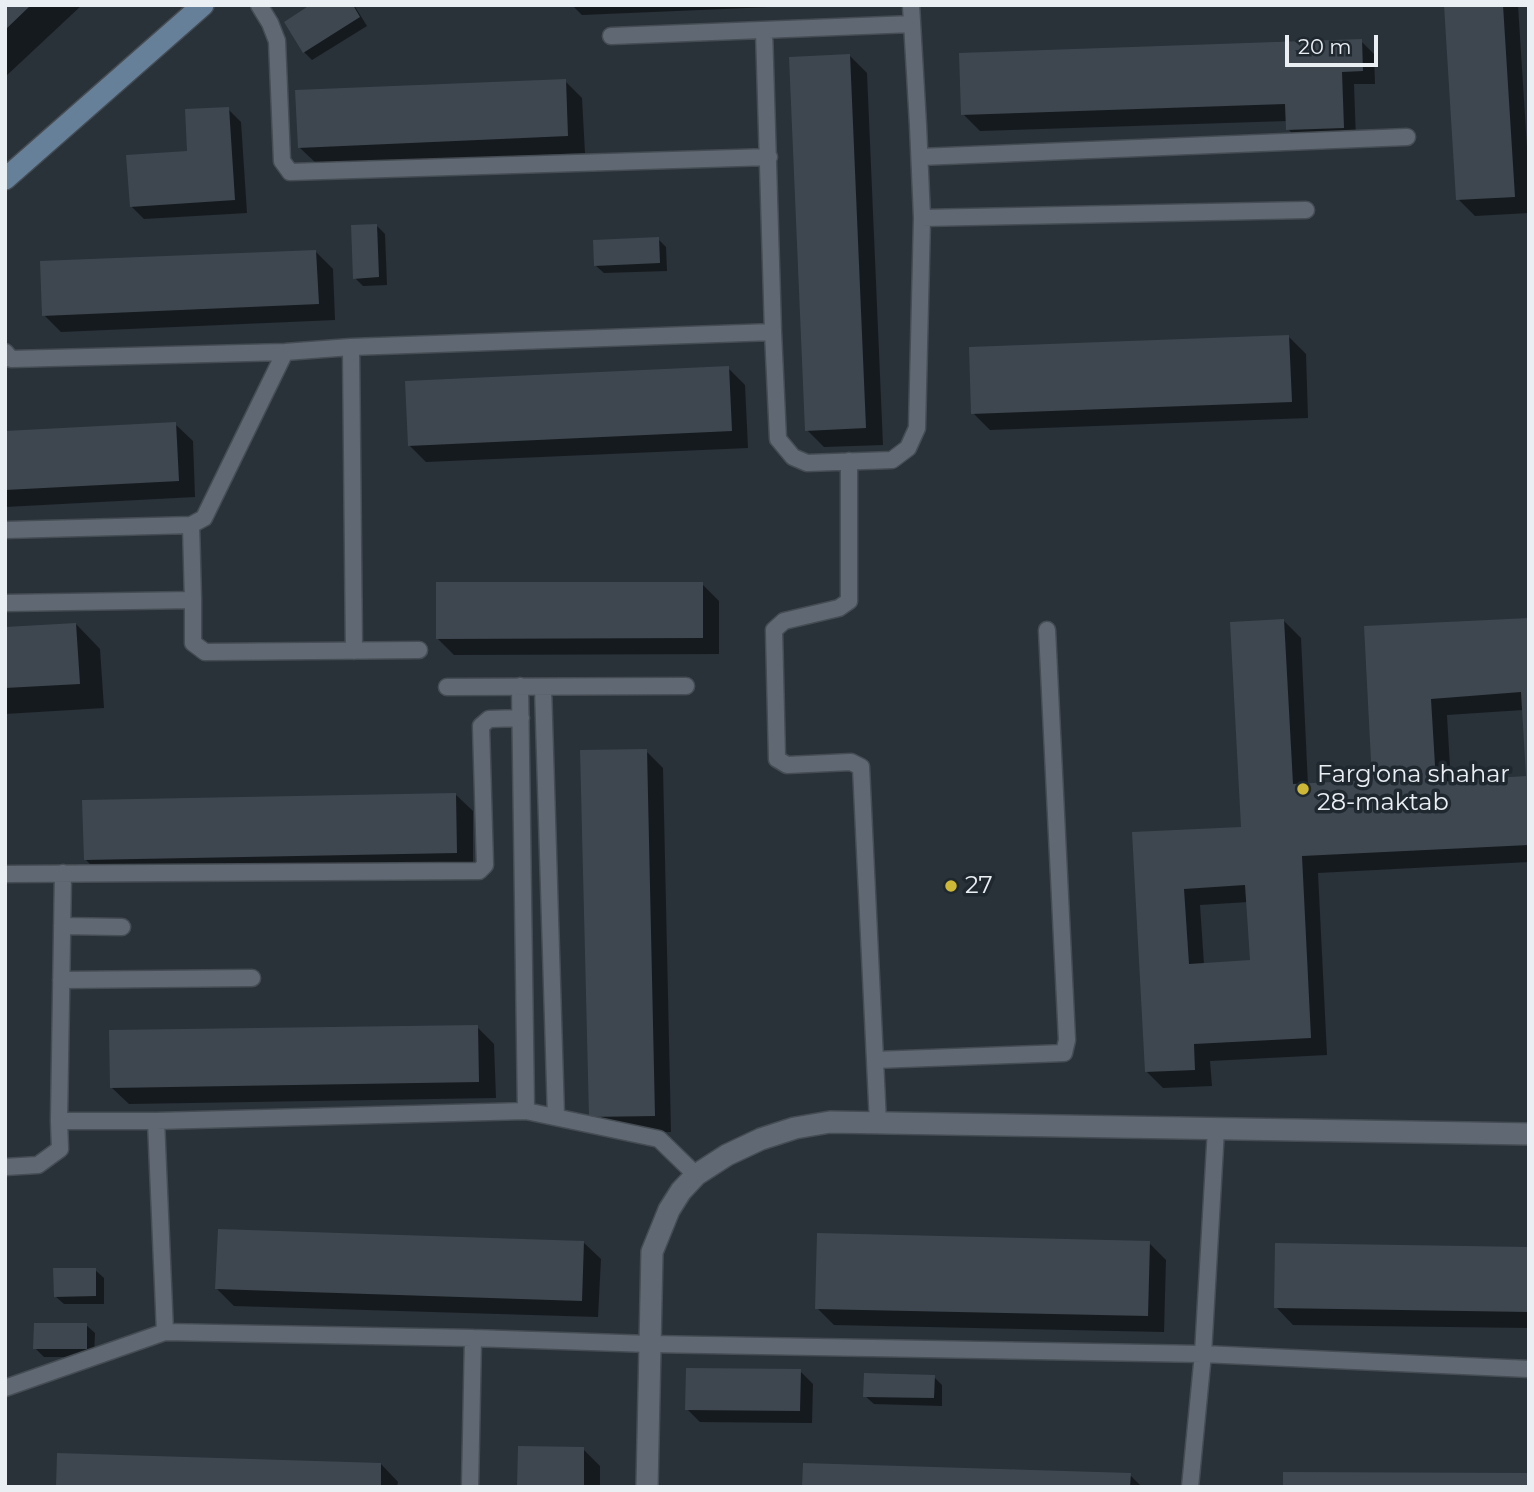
<!DOCTYPE html>
<style>
body{margin:0}
#map{position:relative;width:1534px;height:1492px;overflow:hidden;background:#293139;font-family:Montserrat,sans-serif}
canvas{display:block}
.frame{position:absolute;inset:0;border:7px solid #eaeff4;pointer-events:none}
.scale{position:absolute;left:1285px;top:35px;width:93px;height:32px;box-sizing:border-box;border:4px solid #eaeff4;border-top:0;padding-left:9px;font-size:21px;line-height:24px;white-space:nowrap;color:#eaeff4;-webkit-text-stroke:5px #1f272f;paint-order:stroke}
</style>
<div id="map">
<canvas width="1534" height="1492"></canvas>
<div class="frame"></div>
<div class="scale">20 m</div>
</div>
<script>
const g = document.querySelector('canvas').getContext('2d');
g.lineJoin = 'round';
function fill(path, color) { g.fillStyle = color; g.fill(path, 'evenodd'); }
const shape = rows => new Path2D(rows.map(r => 'M' + r).join(''));
function stroke(path, color, width, dash) { g.strokeStyle = color; g.lineWidth = width; g.lineCap = dash ? 'butt' : 'round'; g.setLineDash(dash || []); g.stroke(path); }
function drawText(font, color, halo, rows, align = 'center') {
  g.font = font + ' Montserrat,sans-serif'; g.lineWidth = 7; g.setLineDash([]); g.textBaseline = 'middle'; g.strokeStyle = halo; g.fillStyle = color; for (const [text, x, y, turn = 0] of rows) {
    g.save(); g.translate(x, y); g.rotate((+turn || 0) * Math.PI / 180); g.textAlign = isNaN(turn) ? turn : align; if (halo) g.strokeText(text, 0, 0); g.fillText(text, 0, 0); g.restore();
  }
}
const shadow = shape([
 [5,5,82,5,5,77],
 [313,5,354,5,367,26,312,60,304,52],
 [572,5,818,5,582,15],
 [1445,5,1518,5,1529,179,1529,213,1475,216,1458,199],
 [1361,41,1374,54,1375,84,1354,84,1356,140,1301,142,1288,129,1287,121,980,131,963,114],
 [850,56,867,73,883,445,824,447,807,430],
 [565,81,582,98,585,153,317,164,299,147],
 [228,109,241,122,247,213,144,219,131,206,189,153],
 [377,226,385,234,387,285,363,286,355,278],
 [658,239,666,247,667,271,604,273,595,265],
 [316,252,333,269,335,320,61,332,44,315],
 [1289,337,1306,354,1308,418,990,430,973,413],
 [728,368,745,385,748,448,426,462,409,445],
 [175,424,193,441,195,497,5,507,5,433],
 [702,584,719,601,719,654,454,655,437,638],
 [1529,620,1529,862,1318,873,1327,1055,1210,1061,1212,1086,1163,1088,1146,1071,1134,834,1242,829,1284,621,1301,638,1308,785,1374,781,1366,628],
 [1523,710,1528,777,1451,783,1447,715],
 [1248,902,1252,962,1204,965,1200,905],
 [76,624,100,649,104,708,5,714,5,629],
 [646,751,663,768,671,1132,607,1133,590,1116],
 [455,794,473,811,473,869,103,877,86,860],
 [477,1027,494,1044,496,1098,129,1104,111,1087],
 [583,1242,601,1259,598,1317,234,1306,217,1289],
 [1149,1243,1166,1260,1164,1332,834,1325,817,1308],
 [1529,1249,1529,1328,1293,1325,1276,1307],
 [95,1270,104,1278,104,1304,64,1304,55,1296],
 [86,1325,95,1333,94,1357,44,1357,35,1348],
 [800,1371,813,1384,812,1423,700,1422,687,1409],
 [934,1377,942,1385,942,1406,874,1404,865,1396],
 [583,1449,600,1466,600,1487,519,1487],
 [381,1464,398,1482,397,1487,58,1487],
 [1130,1475,1142,1487,804,1487]
]);
const building = shape([
 [5,5,31,5,5,30],
 [310,5,353,5,360,17,303,53,284,22],
 [1444,5,1503,5,1515,197,1456,200],
 [1362,39,1363,71,1342,72,1344,128,1286,130,1285,104,961,115,959,53],
 [850,54,866,428,805,431,789,57],
 [566,79,568,136,298,148,295,90],
 [229,107,235,200,130,207,126,155,187,151,185,109],
 [377,224,379,277,353,279,351,225],
 [659,237,660,263,594,266,593,240],
 [316,250,319,304,42,316,40,261],
 [1289,335,1292,402,971,414,969,347],
 [729,366,732,431,408,446,405,381],
 [176,422,179,481,5,490,5,431],
 [436,582,703,582,703,638,436,639],
 [1529,618,1529,845,1302,856,1311,1038,1194,1044,1195,1070,1145,1072,1132,832,1241,827,1230,622,1284,619,1293,784,1372,780,1364,626],
 [1521,692,1526,776,1436,782,1431,699],
 [1245,885,1250,960,1189,964,1184,889],
 [76,623,80,684,5,688,5,627],
 [647,749,655,1116,589,1117,580,750],
 [456,793,457,853,84,860,82,800],
 [478,1025,479,1082,110,1088,109,1030],
 [218,1229,584,1241,582,1301,215,1289],
 [817,1233,1150,1241,1148,1316,815,1309],
 [1275,1243,1529,1247,1529,1312,1274,1308],
 [53,1268,96,1268,96,1296,54,1297],
 [34,1323,87,1323,87,1349,33,1349],
 [686,1368,801,1369,800,1411,685,1410],
 [864,1373,935,1375,934,1398,863,1397],
 [518,1446,584,1447,584,1487,517,1487],
 [57,1453,381,1463,381,1487,56,1487],
 [803,1463,1131,1473,1130,1487,802,1487],
 [1283,1472,1529,1473,1529,1487,1283,1487]
]);
const lane = shape([
 [259,5,270,23,277,41,282,161,290,172,769,157],
 [764,30,773,332],
 [611,36,912,24],
 [920,157,1407,137],
 [922,218,1306,210],
 [351,347,354,651],
 [5,352,11,359,285,352,351,347,773,332,778,439,793,457,807,463,892,460,908,448,917,428,922,218,918,125,911,5],
 [849,461,849,601,839,608,784,621,774,630,777,759,787,765,851,762,861,767,878,1123],
 [191,525,193,600],
 [5,530,191,525,204,518,285,352],
 [5,603,193,600,193,643,205,652,419,650],
 [447,687,686,686],
 [543,687,556,1117],
 [63,873,59,1121,156,1121,526,1111,520,686],
 [5,874,479,871,485,865,481,726,489,719,521,718],
 [62,926,122,927],
 [61,980,252,978],
 [875,1060,1064,1053,1067,1040,1047,630],
 [526,1111,659,1139,696,1175],
 [156,1121,165,1332,473,1338,650,1344,1203,1354,1529,1369],
 [5,1167,38,1165,60,1149,59,1121],
 [5,1388,165,1332],
 [470,1487,473,1338],
 [1190,1487,1203,1354,1216,1129]
]);
const street = shape([
 [647,1487,652,1252,669,1210,681,1191,696,1175,727,1155,761,1139,795,1128,830,1122,1529,1134]
]);
const secondary = shape([
 [5,179,203,5]
]);
const markers = [
 [1303,789,7,"#cfb837"],
 [951,886,7,"#cfb837"]
];
const poiNames = [
 ["Farg'ona shahar",1317,775],
 ["28-maktab",1317,803],
 ["27",965,886]
];
fill(shadow, '#0007');
fill(building, '#3e474f');
stroke(lane, '#464c53', 19);
stroke(street, '#464c53', 24);
stroke(secondary, '#464c53', 24);
stroke(lane, '#606973', 16);
stroke(street, '#606973', 21);
stroke(secondary, '#678099', 21);
for (const [x, y, r, color] of markers) { const dot = new Path2D(); dot.arc(x, y, r, 0, 2 * Math.PI); g.fillStyle = color; g.fill(dot); stroke(dot, '#1f272f', 2.5); }
drawText('24px', '#eaeff4', '#1f272f', poiNames, 'left');
</script>
